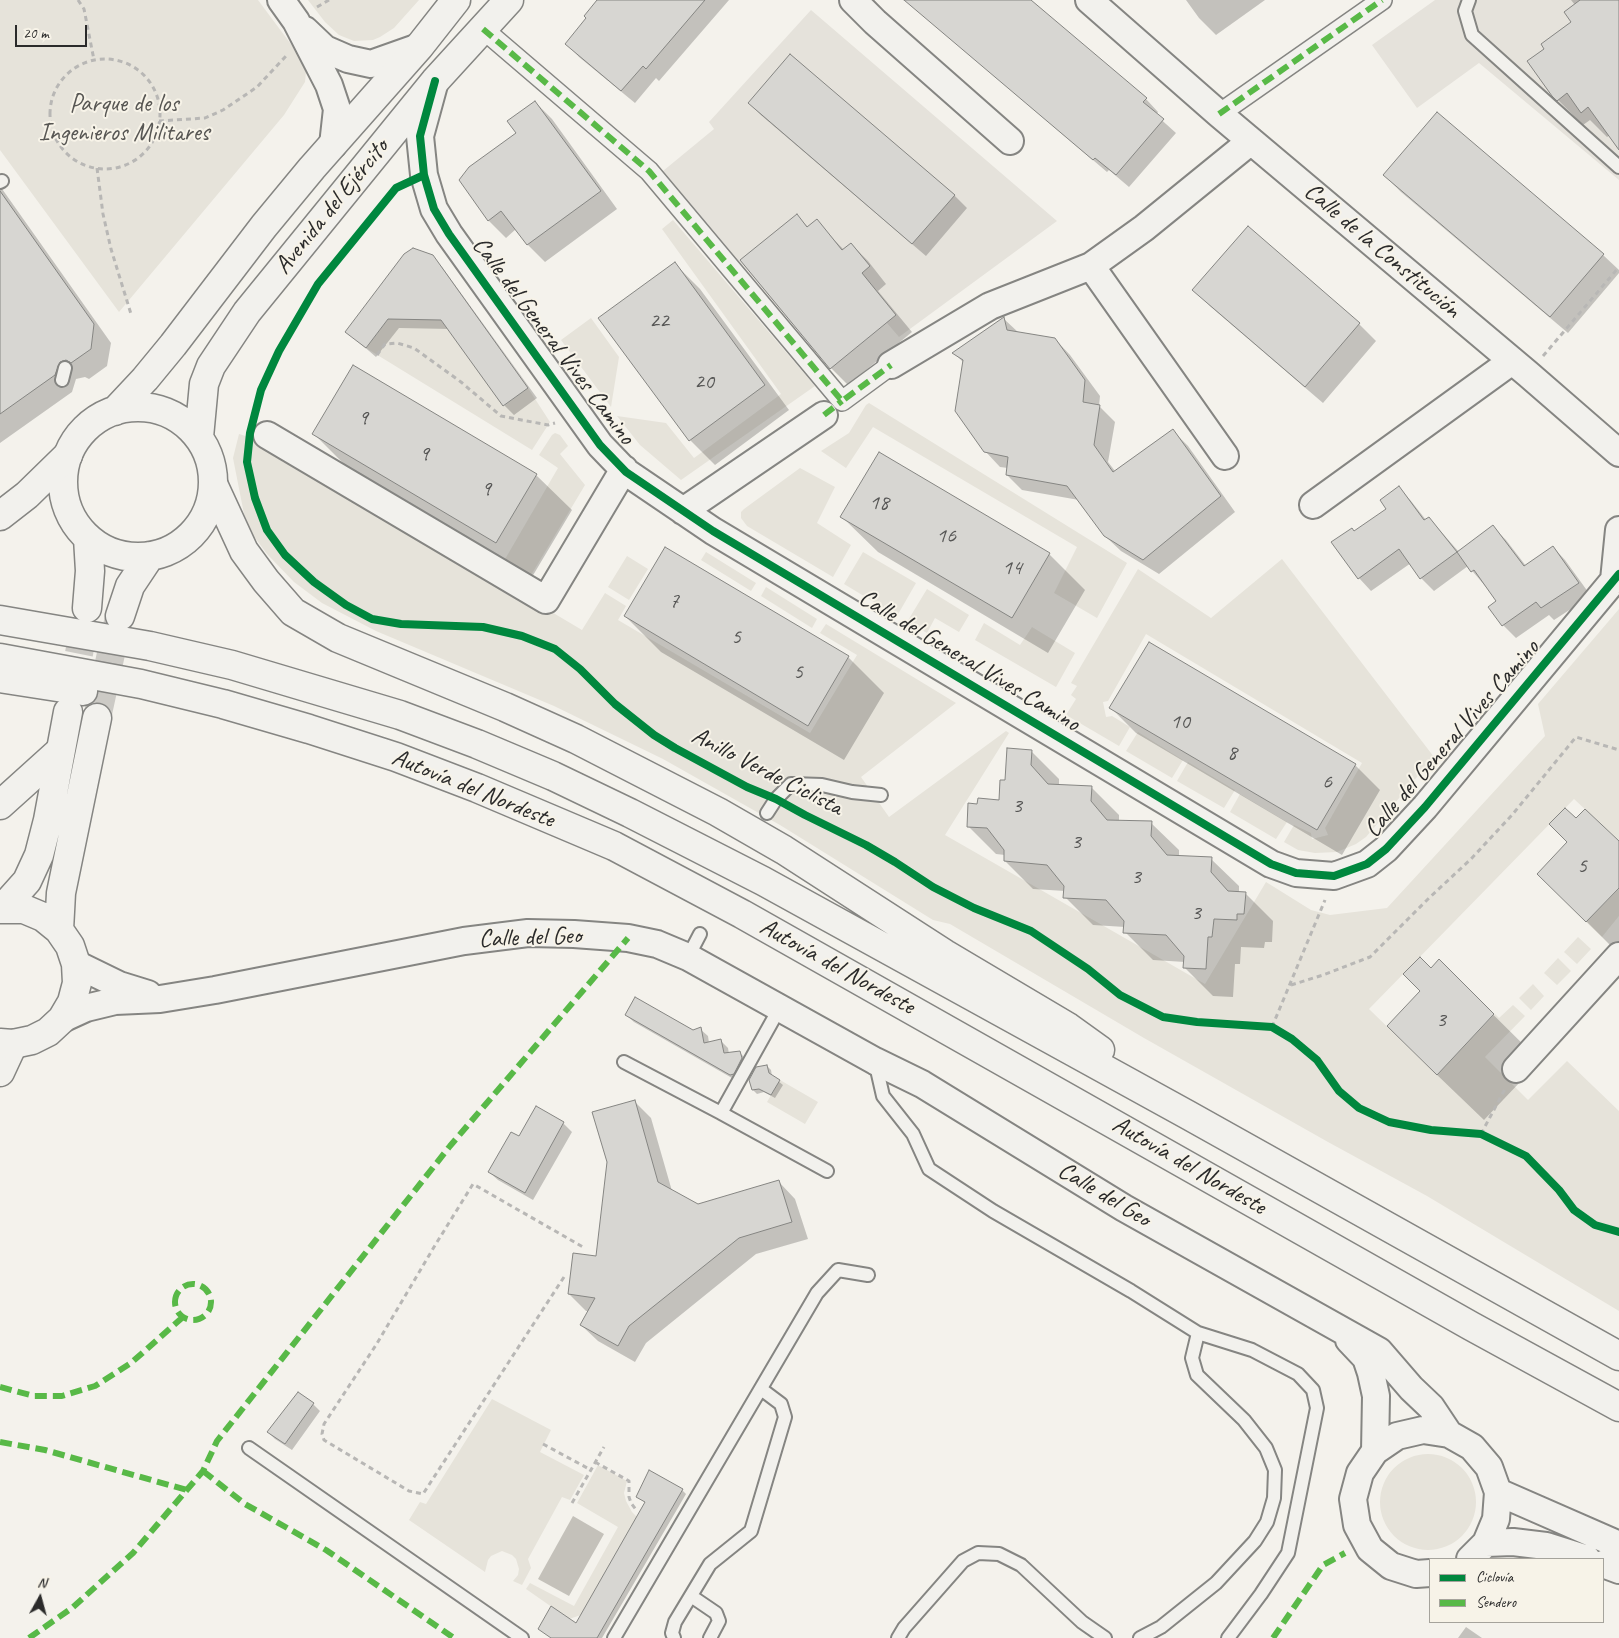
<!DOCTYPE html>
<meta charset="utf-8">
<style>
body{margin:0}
#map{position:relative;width:1619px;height:1638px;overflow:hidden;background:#f4f2ec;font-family:Caveat,sans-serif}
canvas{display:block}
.legend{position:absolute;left:1429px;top:1558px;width:175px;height:65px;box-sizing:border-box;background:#f7f3e8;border:1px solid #a5a39c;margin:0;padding:6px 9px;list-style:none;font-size:15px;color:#2b2b2b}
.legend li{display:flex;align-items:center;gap:10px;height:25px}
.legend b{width:25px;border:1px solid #a5a39c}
.north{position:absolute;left:15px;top:1573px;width:50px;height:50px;-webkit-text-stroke:4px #f7f3e8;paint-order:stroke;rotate:7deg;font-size:14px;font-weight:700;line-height:20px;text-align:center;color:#2b2b2b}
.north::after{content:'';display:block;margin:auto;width:18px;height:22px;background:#2b2b2b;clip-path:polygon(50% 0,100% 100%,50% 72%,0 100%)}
.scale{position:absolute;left:15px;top:25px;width:72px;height:22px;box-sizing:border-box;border:2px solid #2b2b2b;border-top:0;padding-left:6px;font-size:15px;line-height:18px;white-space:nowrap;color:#2b2b2b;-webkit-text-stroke:4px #f7f3e8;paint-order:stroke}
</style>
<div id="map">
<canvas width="1619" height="1638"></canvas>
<ul class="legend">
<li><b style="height:6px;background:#00873e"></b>Ciclovía</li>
<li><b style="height:6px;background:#58b947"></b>Sendero</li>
</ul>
<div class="north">N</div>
<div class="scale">20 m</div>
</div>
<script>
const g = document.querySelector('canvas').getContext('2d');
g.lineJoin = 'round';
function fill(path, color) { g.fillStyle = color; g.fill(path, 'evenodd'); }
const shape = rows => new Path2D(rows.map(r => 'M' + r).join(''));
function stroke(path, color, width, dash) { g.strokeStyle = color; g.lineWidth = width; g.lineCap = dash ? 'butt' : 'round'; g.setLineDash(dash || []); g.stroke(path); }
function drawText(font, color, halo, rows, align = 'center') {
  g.font = font + ' Caveat,sans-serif'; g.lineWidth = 4; g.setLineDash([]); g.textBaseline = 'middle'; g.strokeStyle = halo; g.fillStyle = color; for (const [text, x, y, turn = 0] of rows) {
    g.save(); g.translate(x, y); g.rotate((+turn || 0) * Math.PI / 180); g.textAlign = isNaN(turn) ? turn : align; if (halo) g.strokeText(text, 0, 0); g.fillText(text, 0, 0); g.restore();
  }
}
const built = shape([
 [1435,0,1619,0,1619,180,1479,63,1417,108,1372,45],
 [811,10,1057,221,899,337,886,322,830,369,663,171,714,129,709,122]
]);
const green = shape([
 [0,0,258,0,296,51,306,72,305,82,284,115,119,312,0,150],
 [308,0,419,0,394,28,380,37,373,40,354,41,339,35,325,22],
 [673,220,815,386,681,480,640,445,617,416,666,423,694,458,781,394,662,229],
 [439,317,504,406,528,388,550,422,532,450,366,348,389,318],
 [591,318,619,357,611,407,561,340],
 [869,403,1127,563,1097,618,1054,593,1077,547,873,427,846,468,821,451,849,433,866,405],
 [555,433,560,435,568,446,560,454,585,485,527,582,501,566,558,468,539,455,552,435],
 [239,434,265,442,582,630,605,593,626,606,618,620,810,733,857,655,820,633,826,624,956,703,861,777,889,817,1006,731,1009,733,945,835,1205,984,1266,882,1311,910,1330,915,1387,908,1545,736,1538,704,1619,609,1619,841,1574,799,1369,1009,1437,1075,1495,1014,1499,1018,1513,1005,1525,1016,1485,1057,1528,1100,1567,1061,1619,1111,1619,1311,1427,1196,1328,1142,1144,1038,950,924,933,920,780,825,663,759,554,706,376,631,322,603,294,582,267,554,253,535,244,514,233,458],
 [800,468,835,487,817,523,851,545,833,577,747,526,741,518,741,512,744,509],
 [706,552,756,583,751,591,701,560],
 [863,552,916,583,897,616,844,584],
 [627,556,648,569,629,600,608,587],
 [1282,559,1434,757,1366,837,1356,844,1337,852,1315,853,1298,850,1284,842,1294,825,1311,833,1312,839,1328,835,1325,828,1362,763,1146,634,1108,701,1103,702,1106,717,1112,716,1130,727,1119,746,1066,715,1076,699,1071,695,1077,686,1071,683,1138,569,1211,618],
 [766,587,817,619,812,628,761,596],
 [927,589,969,615,959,632,935,618,927,633,907,622],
 [984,623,1020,645,1032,627,1075,653,1056,687,975,640],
 [1138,732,1183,760,1172,778,1126,751],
 [1188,762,1235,790,1224,808,1177,781],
 [1240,794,1287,822,1276,839,1230,812],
 [1619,889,1619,916,1602,937,1586,922],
 [1578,937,1591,949,1577,964,1564,952],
 [1558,958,1571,971,1557,985,1544,973],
 [1533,984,1544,996,1531,1010,1519,998],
 [780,1080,818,1102,805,1124,767,1102],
 [492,1399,551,1430,540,1452,584,1475,570,1500,562,1497,528,1559,531,1568,522,1585,513,1581,518,1575,519,1569,516,1559,512,1555,502,1551,491,1556,488,1560,485,1572,409,1520,420,1502,426,1504],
 '1380 1502a48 48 0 1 1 96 0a48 48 0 1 1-96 0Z',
 [598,1465,627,1481,624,1493,626,1501,632,1512,637,1517,581,1615,569,1619,526,1589,530,1583,574,1606,618,1527,577,1503]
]);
const water = shape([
 [573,1516,604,1534,569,1596,538,1579]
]);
const shadow = shape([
 [599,0,729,0,659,81,656,78,635,103,579,57,567,44,588,19],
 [905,0,1029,0,1146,99,1158,112,1156,115,1176,133,1129,187,1109,170,1107,172],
 [1186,0,1265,0,1216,35,1199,18],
 [1571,0,1619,0,1619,148,1610,135,1607,137,1590,120,1583,125,1553,95,1545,49,1573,22,1575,5],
 [535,102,552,119,617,209,545,262,528,245,516,229,506,238,489,221,517,133],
 [749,103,954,195,967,208,926,256,762,116],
 [1384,175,1603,255,1619,270,1619,273,1568,333,1401,192],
 [0,186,111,343,107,366,89,379,85,377,76,379,72,392,0,443],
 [796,216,808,227,816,221,844,250,851,244,868,261,886,284,878,291,912,332,848,385,831,368],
 [1248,227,1359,324,1376,341,1323,403,1211,307,1194,290],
 [432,256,442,267,537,398,514,415,504,405,450,329,399,328,376,357,347,332],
 [675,264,700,289,789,410,715,465,690,440],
 [1004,319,1019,333,1055,339,1070,355,1100,396,1099,406,1115,422,1108,462,1115,471,1172,430,1188,446,1235,512,1159,574,1121,551,1105,536,1079,500,1022,490,1007,475,1008,468,1000,467,985,451,964,363,954,353],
 [314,434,536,475,572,510,532,577,349,469],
 [879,454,1049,554,1085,590,1048,653,878,552,842,517],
 [1399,488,1411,501,1426,520,1429,518,1459,552,1493,527,1506,540,1526,566,1553,547,1565,560,1591,596,1554,620,1549,615,1516,638,1503,625,1490,607,1498,601,1468,566,1434,591,1421,578,1411,563,1371,591,1359,578,1355,532,1387,509],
 [625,616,848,657,884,693,844,760,661,652],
 [1111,708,1355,765,1380,790,1342,855,1136,733],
 [1031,751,1059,779,1059,786,1091,787,1119,815,1119,821,1151,823,1179,850,1179,857,1211,859,1239,886,1239,893,1245,893,1273,921,1272,942,1265,942,1264,948,1241,947,1240,964,1235,964,1233,997,1213,996,1185,968,1185,962,1153,960,1125,932,1125,927,1093,925,1065,897,1065,891,1033,889,1005,861,1005,855,996,854,968,826,978,805,1000,801,1006,782],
 [1576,819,1619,843,1619,954,1585,920],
 [1439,961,1540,1061,1484,1120,1434,1072,1422,991,1431,969],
 [626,1015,693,1032,700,1029,708,1036,709,1043,720,1040,728,1048,729,1054,739,1052,747,1060,739,1082,634,1022],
 [767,1066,771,1070,772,1076,783,1085,775,1098,764,1092,757,1094,753,1090],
 [635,1102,651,1118,672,1191,698,1206,779,1182,795,1199,808,1239,756,1254,646,1343,635,1362,598,1341,581,1325,589,1311,586,1311,569,1294,597,1258],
 [537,1108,563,1123,572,1132,533,1200,498,1180,489,1172,520,1138],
 [313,1404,320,1411,292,1450,275,1439,268,1432],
 [682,1490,686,1494,602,1638,552,1638,576,1625,646,1503,637,1497],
 [1466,1627,1482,1638,1458,1638]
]);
const building = shape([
 [597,0,705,0,646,69,643,66,621,91,565,44,586,18,584,16,597,0],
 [904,0,1031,0,1147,98,1143,102,1164,119,1116,175,1095,158,1093,160,904,0],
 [1580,0,1619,0,1619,150,1588,107,1581,113,1567,93,1557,101,1552,96,1527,61,1544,49,1541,44,1571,22,1564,12,1580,0],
 [790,54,955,195,912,244,748,103,790,54],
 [535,101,601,191,527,245,501,211,488,221,459,180,469,167,516,133,507,121,535,101],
 [1437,112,1604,254,1550,317,1383,175,1437,112],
 [0,191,94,324,91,349,71,363,66,360,60,362,55,375,0,414,0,191],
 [797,214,807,227,817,219,842,250,851,243,870,266,862,273,896,315,830,369,740,260,797,214],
 [1248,226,1360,323,1305,387,1192,290,1248,226],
 [413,248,433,255,528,388,503,406,441,320,388,319,366,348,345,332,404,254,413,248],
 [675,262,765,385,689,441,598,318,675,262],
 [1004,317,1007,330,1055,338,1085,380,1083,402,1100,405,1094,445,1113,472,1173,429,1221,496,1143,560,1104,536,1067,486,1006,475,1008,457,984,452,955,411,963,360,952,353,1004,317],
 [353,365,537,474,496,543,312,434,353,365],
 [879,452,1050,553,1012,618,840,517,879,452],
 [1399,486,1424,520,1429,517,1457,552,1493,525,1524,566,1553,546,1579,583,1541,608,1536,602,1502,626,1488,607,1496,601,1474,570,1471,572,1457,552,1420,579,1399,549,1358,579,1331,542,1352,528,1354,531,1386,509,1380,500,1399,486],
 [665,547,849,656,808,726,624,616,665,547],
 [1149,642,1356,764,1317,830,1109,708,1149,642],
 [1007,748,1032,750,1031,765,1048,784,1092,786,1091,801,1107,820,1152,821,1151,836,1167,855,1212,857,1211,872,1228,891,1246,892,1244,914,1237,914,1237,920,1214,919,1212,937,1208,937,1206,969,1183,968,1184,956,1166,935,1123,933,1124,921,1106,900,1063,898,1064,886,1047,865,1004,861,1004,850,987,828,967,827,968,803,977,804,978,798,999,800,1000,780,1005,780,1007,748],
 [1565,808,1576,818,1585,809,1619,841,1619,888,1586,922,1537,874,1567,842,1549,824,1565,808],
 [1420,957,1431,968,1439,959,1494,1014,1437,1075,1387,1026,1420,991,1403,974,1420,957],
 [635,997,693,1030,701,1027,704,1043,721,1039,724,1053,740,1051,742,1058,734,1074,730,1075,625,1015,635,997],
 [767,1065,769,1073,780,1080,771,1095,759,1089,752,1090,749,1080,756,1067,767,1065],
 [635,1100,658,1182,698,1204,779,1180,792,1222,739,1238,629,1326,618,1346,580,1325,595,1298,568,1294,573,1253,596,1256,607,1162,592,1112,635,1100],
 [536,1106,564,1122,525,1193,488,1172,511,1132,519,1136,536,1106],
 [298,1392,314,1403,285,1444,267,1432,298,1392],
 [649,1470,683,1489,597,1638,551,1638,538,1629,551,1606,576,1623,645,1502,636,1497,649,1470]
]);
const secondaryTunnel = shape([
 [71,695,87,612],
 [97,718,119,617]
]);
const path = shape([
 [78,0,84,9,94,60],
 [317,7,329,0],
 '50 114a55 55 0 1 1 110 0a55 55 0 1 1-110 0Z',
 [159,121,205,118,223,110,257,87,286,56],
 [97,168,103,214,111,249,131,314],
 [377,355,385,344,397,343,414,348,461,382,501,416,548,425,555,423],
 [1543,356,1619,267],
 [1291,985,1323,975,1370,957,1429,898,1471,859,1512,815,1576,737,1619,750],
 [1272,1027,1325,900],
 [1481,1134,1505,1089],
 [564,1277,423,1494,409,1491,324,1440,322,1434,324,1424,376,1345,434,1247,473,1184,583,1247],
 [543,1444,591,1470],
 [595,1462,629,1481,629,1497,631,1503,637,1511],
 [572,1503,604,1447]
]);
const service = shape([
 [1469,0,1465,11,1472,35,1619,167],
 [0,182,2,181],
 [62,380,65,368],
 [767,813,776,799,791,784,822,785,852,792,881,795],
 [688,957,700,934],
 [779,1009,721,1113,827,1171],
 [875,1061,883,1096,913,1134,929,1169,993,1211,1131,1291,1198,1333,1252,1350,1298,1374,1313,1390,1317,1408,1288,1553,1261,1594,1228,1638],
 [624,1062,721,1113],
 [249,1448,522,1638],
 [691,1596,716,1613,719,1621,710,1638],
 [614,1638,817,1293,838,1270,868,1275],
 [674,1638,672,1633,675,1622,710,1564,751,1531,785,1417,781,1404,761,1389],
 [898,1638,904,1628,963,1561,978,1553,999,1554,1021,1565,1082,1622,1105,1638],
 [1140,1638,1161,1627,1216,1583,1255,1541,1267,1522,1274,1498,1275,1470,1266,1448,1244,1420,1197,1375,1192,1358,1198,1333]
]);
const pedestrian = shape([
 [483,29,649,171,842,401,891,365],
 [1219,114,1382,0]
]);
const minor = shape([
 [281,0,296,21,329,85,337,109,333,145],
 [853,0,875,22,1010,141],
 [1089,0,1219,114,1528,374,1619,453],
 [305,30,325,49,348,59,371,64,419,47],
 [435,81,420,136,424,175,434,209,449,234,600,445,626,472,713,531,1271,864,1296,873,1334,876,1367,864,1386,849,1425,807,1619,574],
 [1091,266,1225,456],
 [891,365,990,306,1091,266,1144,228,1251,141],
 [267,435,546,600,624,469],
 [1313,505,1512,361],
 [683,511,824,415],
 [1614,580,1619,530],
 [76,964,119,985,148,994],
 [62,1019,86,1008,115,1001,160,999,215,990,464,941,528,933,574,934,628,938,657,944,688,957,875,1061,922,1084,1124,1208,1379,1351,1411,1388,1431,1407,1449,1434],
 [1516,1069,1619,956],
 [1349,1340,1366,1358,1371,1373,1376,1396,1375,1451],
 [1498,1492,1619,1545],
 [1486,1543,1513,1542,1546,1546,1587,1559],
 [1603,1564,1619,1570],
 [1430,1573,1416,1574,1391,1566,1370,1549,1357,1525,1353,1499,1360,1473,1375,1451,1397,1436,1423,1430,1449,1434,1472,1447,1489,1467,1498,1492,1496,1519,1486,1543,1470,1559]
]);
const tertiary = shape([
 [0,1072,13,1044]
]);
const secondary = shape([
 '63 482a75 75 0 1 1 150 0a75 75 0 1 1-150 0Z',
 [115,411,145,379,173,345,264,226,312,168,419,47,456,0],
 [199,437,204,384,211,366,247,312,435,81,509,0],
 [87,608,90,571,88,538],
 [120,616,130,586,150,556],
 [3,908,27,881,39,855,48,820,68,712],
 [0,909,24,909,43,917,59,930,70,946,76,964,77,983,72,1002,62,1019,48,1032,32,1040,13,1044,0,1043],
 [59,930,61,893,97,718]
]);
const motorway = shape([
 [214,486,244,551,266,581,293,612,338,638,505,707,576,739,718,812,784,850,945,954,1068,1027,1100,1050],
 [0,516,27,495,68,455],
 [0,620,150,646,232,665,400,715,477,744,553,776,630,813,763,881,1188,1115,1619,1356],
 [0,658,141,684,223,704,309,729,396,757,477,788,614,846,742,914,1471,1326,1619,1407],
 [0,678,83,691],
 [0,805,60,751]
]);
const quiet = shape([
 [483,29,649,171,842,401,891,365],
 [1219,114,1382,0],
 [824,415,842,401],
 '175 1302a18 18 0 1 1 36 0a18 18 0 1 1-36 0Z',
 [0,1387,34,1396,62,1396,95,1386,131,1363,183,1317],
 [0,1442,45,1450,187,1490],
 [203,1471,245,1504,326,1550,454,1638],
 [29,1638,72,1608,133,1553,203,1471,217,1441,450,1146,628,938],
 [1273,1638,1323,1565,1345,1553]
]);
const cycleway = shape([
 [435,81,420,136,424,175,434,209,449,234,600,445,626,472,713,531,1271,864,1296,873,1334,876,1367,864,1386,849,1425,807,1619,574],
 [424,175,396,188,318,284,279,351,261,390,250,433,247,462,255,498,267,530,285,555,314,582,346,605,372,619,401,624,483,627,522,636,555,649,580,669,615,704,654,735,675,748,747,787,776,799,805,815,866,845,895,862,933,887,974,908,1031,931,1088,969,1120,995,1163,1017,1197,1022,1272,1027,1292,1039,1317,1060,1339,1091,1359,1108,1389,1122,1431,1130,1481,1134,1526,1156,1559,1190,1574,1210,1595,1225,1619,1232]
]);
const numberNames = [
 ["22",659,321],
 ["20",704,382],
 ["9",363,418],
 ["9",424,454],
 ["9",486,489],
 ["18",879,503],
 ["16",946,536],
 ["14",1012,568],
 ["7",674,601],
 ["5",736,637],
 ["5",798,672],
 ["10",1180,722],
 ["8",1232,753],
 ["6",1327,782],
 ["3",1017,806],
 ["3",1076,842],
 ["5",1582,866],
 ["3",1136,877],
 ["3",1196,913],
 ["3",1441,1020]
];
const parkNames = [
 ["Parque de los",124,104],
 ["Ingenieros Militares",124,133]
];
const streetNames = [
 ["Avenida del Ejército",332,207,-51],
 ["Calle de la Constitución",1382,251,40],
 ["Calle del General Vives Camino",553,341,53],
 ["Calle del General Vives Camino",969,661,31],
 ["Calle del General Vives Camino",1452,739,-49],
 ["Anillo Verde Ciclista",767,772,27],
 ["Autovía del Nordeste",473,789,22],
 ["Calle del Geo",530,938,-2],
 ["Autovía del Nordeste",837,967,29],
 ["Autovía del Nordeste",1189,1166,30],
 ["Calle del Geo",1104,1195,31]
];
fill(built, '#e5e2db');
fill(green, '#e6e3da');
fill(water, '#c4c1ba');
fill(shadow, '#0003');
fill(building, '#d7d6d2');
stroke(building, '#858582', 1);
stroke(secondaryTunnel, '#cccac5', 28, [28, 14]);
stroke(service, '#858582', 16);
stroke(pedestrian, '#858582', 22);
stroke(minor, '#858582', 30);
stroke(tertiary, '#858582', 31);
stroke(secondary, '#858582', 31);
stroke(motorway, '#858582', 31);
stroke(path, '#b8b7b5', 3, [5, 4]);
stroke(service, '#f2f1ed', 12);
stroke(pedestrian, '#f2f1ed', 19);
stroke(minor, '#f2f1ed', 26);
stroke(tertiary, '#f2f1ed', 28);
stroke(secondary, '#f2f1ed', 28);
stroke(motorway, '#f2f1ed', 28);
stroke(quiet, '#58b947', 6, [12, 6]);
stroke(cycleway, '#00873e', 8);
drawText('22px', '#565655', null, numberNames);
drawText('25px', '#575653', '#f7f3e8', parkNames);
drawText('25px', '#2b2b2b', '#f7f3e8', streetNames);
</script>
